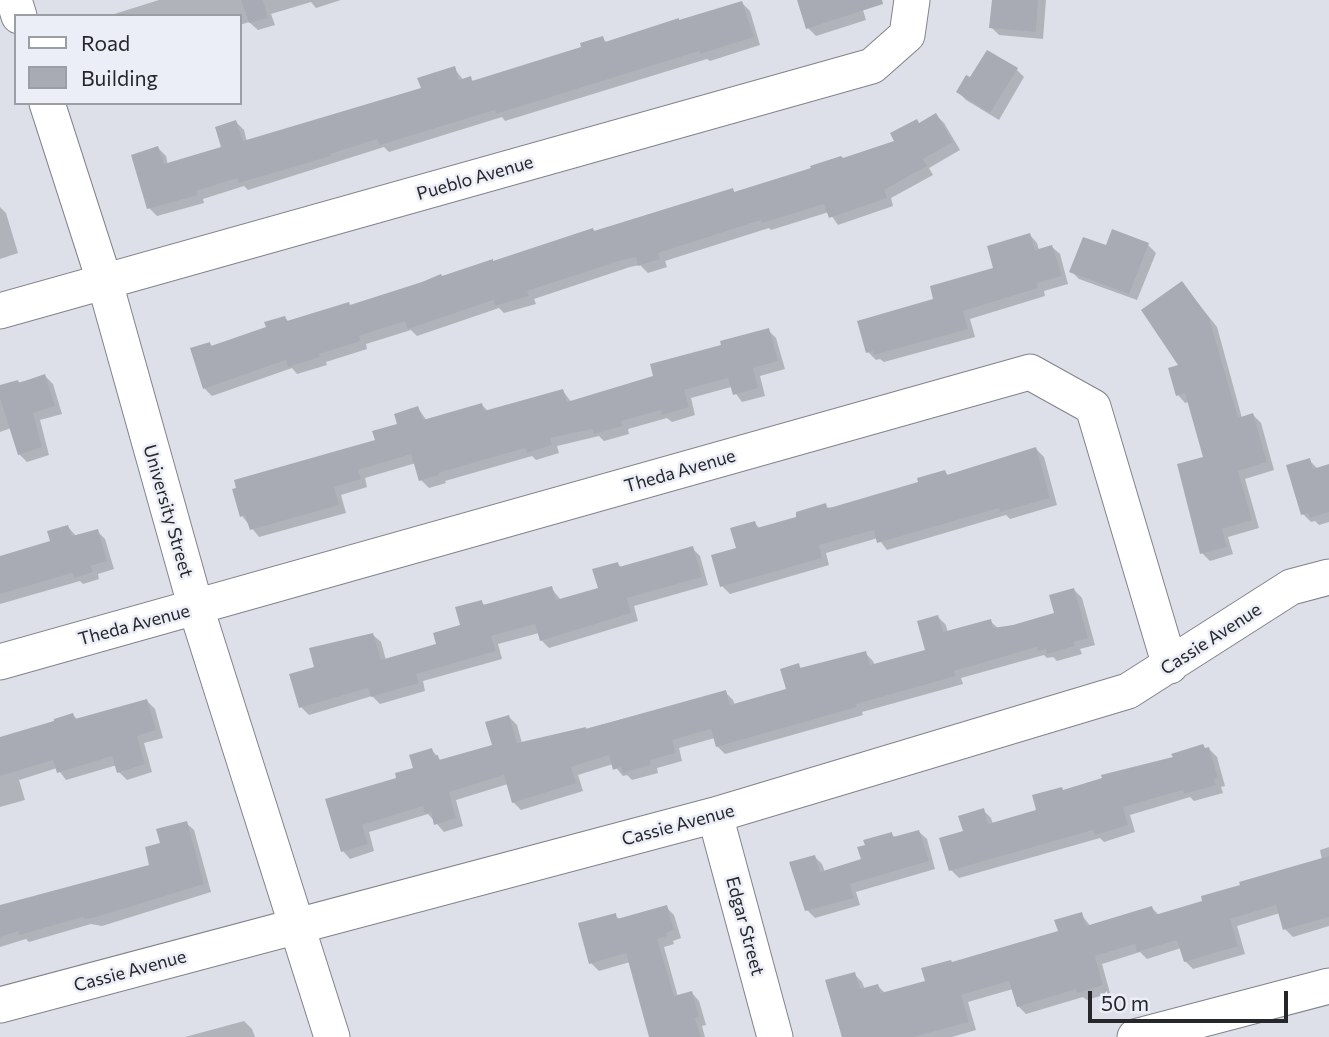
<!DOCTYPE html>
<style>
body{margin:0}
#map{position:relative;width:1329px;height:1037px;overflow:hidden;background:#dee0e9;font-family:Commissioner,sans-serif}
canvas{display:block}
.legend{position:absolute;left:14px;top:14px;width:228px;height:91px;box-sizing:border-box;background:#ebedf7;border:2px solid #9c9ea5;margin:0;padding:9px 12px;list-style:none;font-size:21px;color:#26272a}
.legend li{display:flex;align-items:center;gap:14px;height:35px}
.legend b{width:35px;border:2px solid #9c9ea5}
.scale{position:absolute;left:1088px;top:991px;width:200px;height:32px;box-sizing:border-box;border:4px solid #26272a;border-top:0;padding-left:9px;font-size:21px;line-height:24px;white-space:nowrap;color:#26272a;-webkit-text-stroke:5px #ebedf7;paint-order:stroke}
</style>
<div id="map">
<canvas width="1329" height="1037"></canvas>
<ul class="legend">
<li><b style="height:9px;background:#fff"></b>Road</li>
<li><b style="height:19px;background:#a9abb4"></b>Building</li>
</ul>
<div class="scale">50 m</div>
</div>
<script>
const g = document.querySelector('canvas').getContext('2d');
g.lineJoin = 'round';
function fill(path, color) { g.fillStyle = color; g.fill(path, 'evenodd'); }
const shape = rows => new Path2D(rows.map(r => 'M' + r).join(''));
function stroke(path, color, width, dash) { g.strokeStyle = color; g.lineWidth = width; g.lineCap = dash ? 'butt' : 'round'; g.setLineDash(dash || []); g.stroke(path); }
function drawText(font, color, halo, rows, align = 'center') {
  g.font = font + ' Commissioner,sans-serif'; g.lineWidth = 5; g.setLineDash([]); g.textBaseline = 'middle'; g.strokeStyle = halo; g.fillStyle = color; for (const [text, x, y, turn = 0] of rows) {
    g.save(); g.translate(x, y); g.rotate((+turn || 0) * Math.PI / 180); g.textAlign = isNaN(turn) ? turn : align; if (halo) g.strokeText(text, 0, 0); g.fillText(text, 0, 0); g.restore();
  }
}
const shadow = shape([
 [159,0,341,0,316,8,311,2,271,14,275,25,258,30,249,22,240,25,240,16,108,16],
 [799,0,860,0,866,20,816,36,808,28],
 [993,0,1046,0,1043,39,999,35,991,27],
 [742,3,750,11,760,45,710,61,707,59,505,121,502,117,389,152,384,147,248,190,244,186,203,199,204,203,157,216,149,208,158,148,166,156,168,165,223,148,236,122,244,130,247,142,423,89,454,68,464,81,470,78,474,82,584,48,602,38,607,43],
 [1016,69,1024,77,999,120,966,100,958,92],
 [936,115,944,123,960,150,929,168,933,175,891,198,893,206,838,225,829,212,771,230,769,228,665,261,667,267,648,273,640,265,630,267,534,299,536,304,504,313,499,308,417,336,411,330,366,344,367,349,326,362,327,365,297,374,292,368,212,396,204,388,210,344,213,347,268,328,285,318,289,322,351,307,593,230,596,232,732,190,735,193,843,160,897,142],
 [0,207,6,213,18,253,0,259],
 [1030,235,1037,243,1039,250,1052,247,1060,254,1068,284,1044,291,1045,296,970,319,975,337,884,362,880,359,876,360,868,352,935,300,996,270],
 [1148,245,1156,253,1137,300,1079,279,1071,271,1107,248],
 [1182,283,1217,327,1242,418,1253,415,1261,423,1274,470,1245,479,1259,528,1228,537,1233,554,1210,561,1202,553,1205,458,1189,402,1185,403,1178,395,1181,366],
 [768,330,776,338,785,369,760,376,765,396,742,402,731,387,691,398,695,415,672,422,667,418,628,429,629,434,604,441,599,436,557,446,559,453,536,460,532,456,445,481,446,483,429,488,421,480,416,463,365,478,367,487,341,495,346,513,259,537,242,516,377,441,418,408,427,421,482,405,488,411,563,391,572,403,655,377,723,346],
 [45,376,53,384,62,414,40,420,49,455,27,462,19,454,11,428,0,432,0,387],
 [1036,449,1044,457,1057,505,1010,519,1006,515,887,550,878,538,826,553,829,565,730,594,722,586,738,549,755,523,760,529,799,518,825,505,829,509,920,484,945,472,949,476],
 [1309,460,1318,469,1329,465,1329,522,1319,525,1315,521,1311,522,1303,514],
 [68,527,77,537,97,531,105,539,114,569,98,574,99,579,83,584,80,581,0,604,0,557,52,542],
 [692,548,700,556,708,585,634,606,638,621,549,648,541,640,539,633,498,644,502,659,423,681,425,691,380,704,372,696,309,715,301,707,316,668,373,635,381,642,386,660,438,645,462,627,481,602,486,606,551,588,561,600,600,589,618,564,622,568],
 [1074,590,1082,598,1095,645,1080,649,1082,654,1057,661,1053,657,1047,658,1044,655,961,678,963,684,862,712,863,715,725,754,717,746,715,738,679,748,682,761,657,768,658,773,632,780,627,775,623,776,613,764,578,775,583,791,521,810,513,802,508,784,456,800,463,826,444,832,428,814,369,832,374,851,350,859,343,851,328,801,399,780,415,769,432,750,441,761,494,746,509,717,517,725,522,743,585,729,725,692,733,700,735,705,788,690,798,665,803,670,865,653,873,661,875,666,927,651,938,617,946,625,948,633,990,621,999,629,1056,614],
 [147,701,155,709,163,738,144,743,152,772,127,780,119,772,117,765,66,780,57,768,19,780,25,800,0,807,0,739,73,715,78,720],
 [1209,749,1217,757,1225,786,1221,787,1223,793,1194,801,1190,797,1130,815,1135,832,1104,842,1100,838,959,878,951,870,965,832,983,810,991,818,993,824,1039,811,1064,792],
 [186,823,194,830,211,892,102,926,91,924,29,942,26,939,0,947,0,907,151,866,162,844],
 [919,832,927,839,935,869,856,892,860,905,815,918,807,910,815,857,822,864,825,872,863,860,891,834,896,838],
 [1329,847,1329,926,1293,937,1285,929,1280,913,1237,926,1245,954,1193,969,1185,961,1181,948,1147,959,1140,952,1102,964,1110,993,1087,1000,1083,997,1026,1014,1018,1006,1013,989,968,1002,976,1030,952,1037,842,1037,827,981,854,974,862,982,865,990,878,986,886,994,927,982,952,964,1060,932,1081,914,1091,927,1152,908,1159,915,1204,903,1322,860,1320,850],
 [666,907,674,915,681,938,673,941,674,944,664,947,678,997,692,993,699,1001,706,1025,702,1026,705,1037,654,1037,630,962,599,971,591,963,615,915,620,920],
 [244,1021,252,1029,255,1037,185,1037]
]);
const building = shape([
 [241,0,263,0,268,18,249,23],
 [797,0,882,0,883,4,806,29],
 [992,0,1038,0,1036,32,989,28],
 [742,1,754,37,700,54,699,51,496,114,495,110,380,145,377,139,330,154,331,156,239,183,237,178,196,191,198,195,147,209,131,155,158,146,164,164,221,147,215,127,236,120,243,141,421,88,417,78,455,66,459,80,471,76,472,81,581,47,580,43,603,36,605,42,679,18,679,20],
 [987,50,1018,68,990,113,956,92,966,75,970,77],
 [936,113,953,142,923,159,927,166,884,190,887,198,829,218,824,204,762,223,761,220,658,253,660,259,638,266,636,257,622,260,527,291,529,296,495,306,493,300,408,329,405,321,359,336,361,341,319,354,320,357,288,367,286,360,203,389,190,348,210,342,211,346,266,327,264,322,285,316,287,321,349,302,350,305,422,282,441,274,442,276,493,259,493,261,593,228,594,231,733,188,734,192,811,168,810,166,841,156,843,158,894,141,890,133,917,119,919,123],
 [1112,229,1149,243,1129,294,1069,272,1083,237,1106,245],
 [1030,233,1035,250,1052,245,1062,276,1037,283,1038,288,963,311,968,329,874,355,873,351,866,353,857,321,933,299,930,286,993,268,987,246],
 [1182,281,1209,318,1238,418,1253,413,1267,462,1238,471,1252,520,1222,529,1227,547,1200,554,1177,464,1203,457,1185,393,1176,396,1168,368,1178,365,1141,310],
 [769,328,778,361,753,368,758,388,733,395,728,378,684,390,689,407,662,415,661,410,621,421,622,426,594,434,592,429,550,438,552,445,527,453,525,448,438,473,439,475,419,481,411,454,358,470,361,479,334,487,339,505,250,530,245,515,240,517,232,489,236,488,234,480,375,440,372,431,397,424,394,414,418,406,423,420,482,403,484,411,563,389,567,402,653,376,650,364,721,345,720,341],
 [45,374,55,406,33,413,42,447,18,455,0,398,0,385,18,380,19,383],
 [1036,447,1050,498,1000,512,999,508,877,543,874,530,819,545,822,558,720,587,711,555,736,548,730,528,755,521,757,528,796,517,796,512,826,503,827,508,833,507,918,482,917,478,945,470,947,475],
 [1310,458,1313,469,1329,464,1329,512,1310,518,1308,513,1301,515,1286,465],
 [68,525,72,536,98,529,107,561,91,566,93,572,74,578,72,573,0,594,0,556,50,541,47,531],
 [693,546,702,577,627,598,631,613,540,641,535,624,491,636,496,651,416,674,419,683,371,697,368,688,299,708,289,674,314,667,309,648,373,633,381,660,436,644,433,633,460,625,455,607,482,600,483,605,552,586,556,600,598,588,592,569,618,562,619,567],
 [1074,588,1088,638,1074,642,1075,646,1047,654,1046,649,1038,651,1037,647,954,671,956,676,856,704,857,707,716,747,711,729,672,740,676,753,650,760,651,765,623,773,621,767,613,770,609,755,571,767,576,783,512,803,504,775,449,792,456,818,434,825,431,812,425,814,423,806,362,825,368,844,341,852,325,799,396,778,395,773,413,768,409,755,432,748,434,756,438,755,439,760,492,745,485,722,509,715,517,743,586,727,586,729,726,690,730,705,786,689,780,669,799,663,800,668,866,651,870,665,925,650,917,621,938,615,943,632,991,619,993,628,1013,625,1054,613,1049,595],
 [147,699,156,730,137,736,145,764,117,773,112,756,57,773,53,760,0,776,0,737,54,721,54,719,73,713,75,719],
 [1203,744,1205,748,1209,747,1218,778,1214,779,1216,785,1184,794,1183,790,1123,807,1128,825,1095,835,1093,830,949,871,939,838,963,831,958,816,984,808,988,824,1036,810,1032,795,1062,787,1063,790,1102,778,1101,775,1173,757,1171,754],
 [187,821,204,884,93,918,84,919,83,917,19,935,18,931,0,937,0,905,149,865,145,847,160,843,156,829],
 [919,830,929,861,850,884,854,898,805,911,789,862,815,855,820,872,861,859,857,847,865,845,863,840,892,832,893,837],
 [1329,856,1329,917,1283,930,1276,905,1230,919,1238,946,1184,962,1177,940,1137,952,1135,944,1095,956,1103,985,1077,993,1076,989,1017,1007,1009,981,961,995,969,1022,914,1037,842,1037,825,980,855,972,860,989,878,984,881,993,925,981,921,968,951,960,952,962,1058,931,1054,920,1082,912,1086,926,1152,906,1155,915,1202,901,1201,896,1240,885,1239,882],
 [667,905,674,930,666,933,667,936,657,939,674,996,692,991,699,1017,695,1018,701,1037,649,1037,626,953,589,964,578,923,616,913,617,919]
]);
const minor = shape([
 [14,0,19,16],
 [47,103,105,283,196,608,332,1037],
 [0,311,872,66,907,35,912,0],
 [0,662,1030,372,1093,407,1170,666],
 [715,815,775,1037],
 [0,1005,715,815,1128,691,1291,587,1329,577],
 [1135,1037,1329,986]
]);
const streetNames = [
 ["Pueblo Avenue",475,178,-16],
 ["Theda Avenue",680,471,-16],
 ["University Street",168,511,74],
 ["Theda Avenue",134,625,-15],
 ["Cassie Avenue",1211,639,-33],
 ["Cassie Avenue",678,825,-15],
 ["Edgar Street",745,926,75],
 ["Cassie Avenue",130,971,-15]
];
fill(shadow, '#0003');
fill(building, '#a9abb4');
stroke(minor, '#81838c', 37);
stroke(minor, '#fff', 35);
drawText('18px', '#26272a', '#ebedf7', streetNames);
</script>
